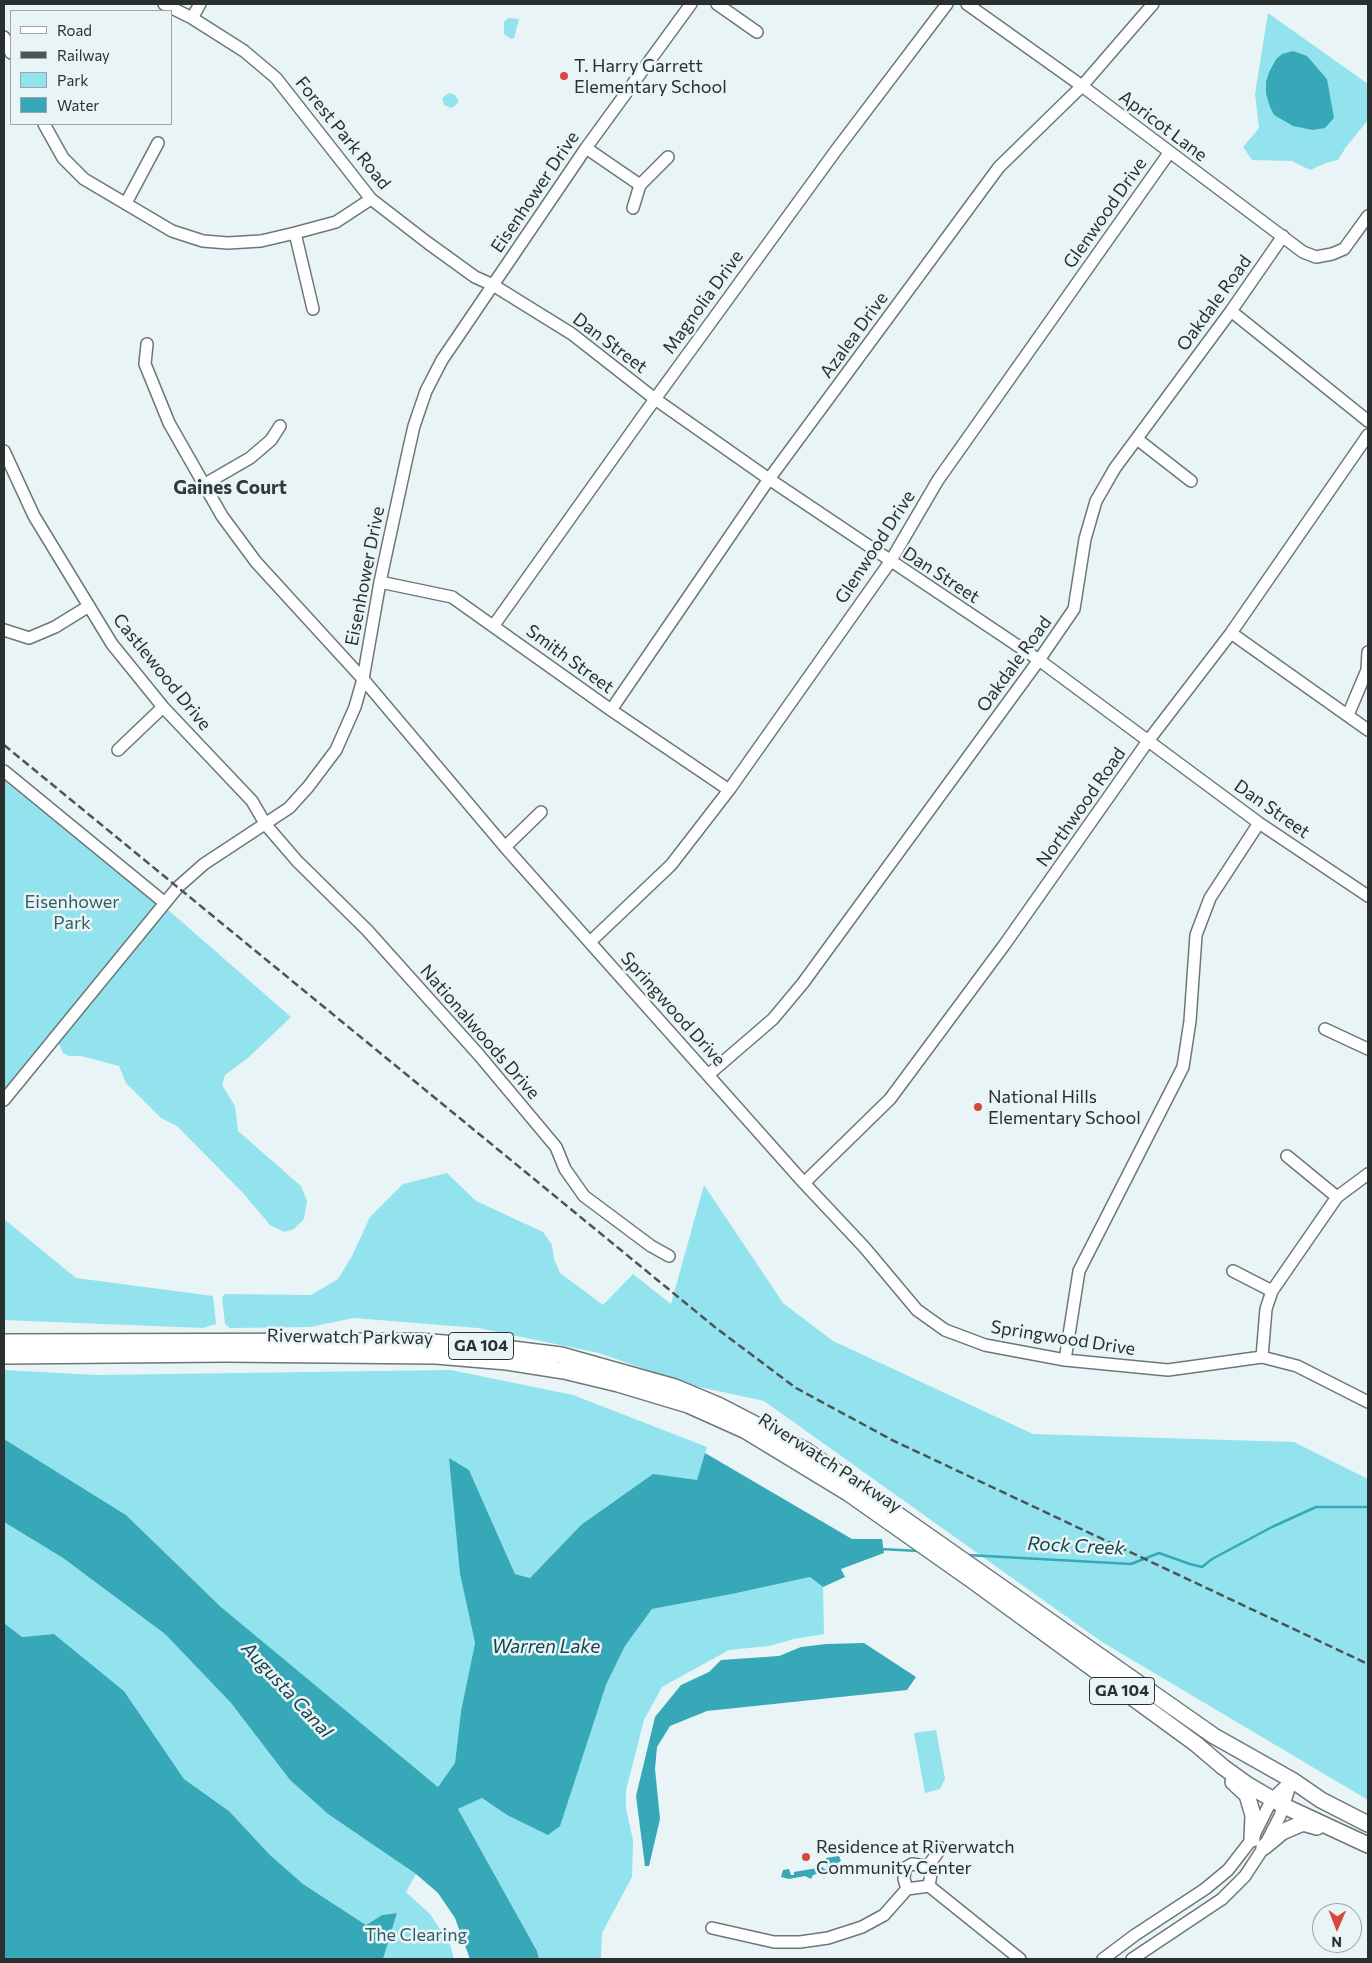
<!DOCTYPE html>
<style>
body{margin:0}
#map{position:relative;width:1372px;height:1963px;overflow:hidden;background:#e9f4f6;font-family:Commissioner,sans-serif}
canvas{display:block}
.frame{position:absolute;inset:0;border:5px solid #2a2f2f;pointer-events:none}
.legend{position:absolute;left:10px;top:10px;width:162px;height:115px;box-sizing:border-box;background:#e9f4f6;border:1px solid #9da5a6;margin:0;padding:6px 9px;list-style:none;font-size:15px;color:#2a2f2f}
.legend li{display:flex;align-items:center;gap:10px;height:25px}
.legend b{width:25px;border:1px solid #9da5a6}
.north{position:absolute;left:1312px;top:1903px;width:50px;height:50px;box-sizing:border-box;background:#e9f4f6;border:1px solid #9da5a6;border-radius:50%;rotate:181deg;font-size:14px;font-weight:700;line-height:20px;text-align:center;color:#2a2f2f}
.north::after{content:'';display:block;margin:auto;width:18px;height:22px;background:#d5473f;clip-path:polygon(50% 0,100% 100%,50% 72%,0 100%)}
</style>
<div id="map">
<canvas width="1372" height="1963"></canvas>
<div class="frame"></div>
<ul class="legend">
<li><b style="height:6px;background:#fff"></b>Road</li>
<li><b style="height:6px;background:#4e5455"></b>Railway</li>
<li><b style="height:14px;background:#93e3ee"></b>Park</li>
<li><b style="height:14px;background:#36a8b7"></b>Water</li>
</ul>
<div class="north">N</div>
</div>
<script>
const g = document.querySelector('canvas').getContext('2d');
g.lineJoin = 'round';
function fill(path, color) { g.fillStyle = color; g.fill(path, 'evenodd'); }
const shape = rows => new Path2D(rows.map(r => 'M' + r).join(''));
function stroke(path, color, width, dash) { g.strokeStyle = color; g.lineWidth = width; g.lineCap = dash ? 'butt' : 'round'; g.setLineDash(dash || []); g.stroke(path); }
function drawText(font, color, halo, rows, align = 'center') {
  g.font = font + ' Commissioner,sans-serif'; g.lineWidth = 5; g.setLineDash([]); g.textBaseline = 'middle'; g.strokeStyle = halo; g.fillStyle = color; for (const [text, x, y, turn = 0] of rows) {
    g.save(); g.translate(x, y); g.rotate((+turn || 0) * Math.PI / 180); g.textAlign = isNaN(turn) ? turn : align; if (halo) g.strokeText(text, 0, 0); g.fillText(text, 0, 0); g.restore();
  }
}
const green = shape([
 [1268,13,1368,84,1368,120,1346,147,1338,160,1326,163,1310,170,1292,161,1252,160,1243,147,1259,128,1255,94],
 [1282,54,1307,57,1327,79,1274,115,1266,94,1269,72,1276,59],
 [508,18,519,19,514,38,511,39,504,34,504,22],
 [449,93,455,95,459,101,456,105,451,108,444,105,442,98],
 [4,770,165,903,4,1107],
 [167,909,291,1017,249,1057,225,1075,222,1085,235,1106,238,1131,301,1186,307,1201,304,1219,294,1229,284,1232,270,1225,243,1193,177,1126,161,1118,126,1083,119,1066,81,1056,69,1056,63,1053,58,1042],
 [447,1173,476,1201,543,1232,552,1245,554,1259,560,1273,603,1305,633,1274,671,1304,704,1185,783,1303,833,1341,1033,1434,1294,1442,1368,1479,1368,1800,1102,1642,764,1401,690,1385,599,1353,478,1328,354,1318,310,1327,230,1328,225,1324,222,1297,225,1294,311,1295,338,1279,352,1256,370,1217,403,1184],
 [4,1219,76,1278,213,1296,216,1324,203,1328,4,1320],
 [4,1370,97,1375,451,1370,573,1395,707,1447,697,1480,581,1525,530,1578,515,1574,469,1470,460,1574,475,1643,461,1711,455,1764,438,1787,221,1607,126,1515,4,1439],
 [4,1522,63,1558,165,1634,231,1703,290,1780,328,1814,416,1874,406,1892,430,1914,450,1944,454,1959,383,1959,397,1913,382,1915,366,1925,303,1884,270,1855,229,1811,184,1779,124,1691,54,1634,22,1637,4,1623],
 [810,1577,823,1587,824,1634,794,1639,769,1646,729,1650,662,1687,644,1720,626,1790,626,1809,633,1840,632,1877,602,1933,601,1959,539,1959,537,1951,458,1809,482,1798,507,1815,559,1826,606,1685,625,1646,652,1609,732,1594],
 [936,1730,945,1779,940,1789,925,1793,914,1733]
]);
const water = shape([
 [1293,51,1307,56,1327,79,1334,118,1325,128,1313,130,1293,126,1274,115,1270,107,1266,94,1266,82,1269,72,1276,59,1282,54],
 [4,1439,126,1515,221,1607,438,1787,455,1763,461,1711,475,1643,460,1574,449,1458,469,1470,515,1574,530,1578,581,1525,653,1474,697,1480,705,1453,852,1539,882,1539,884,1553,841,1569,845,1577,823,1587,810,1577,732,1594,652,1609,625,1646,606,1685,560,1826,548,1835,507,1815,482,1798,458,1809,537,1951,539,1959,470,1959,455,1918,438,1893,416,1874,328,1814,290,1780,231,1703,165,1634,63,1558,4,1522],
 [4,1623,22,1637,54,1634,124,1691,184,1779,229,1811,270,1855,303,1884,366,1925,382,1915,397,1913,383,1959,4,1959],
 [864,1643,916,1677,907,1690,707,1711,670,1726,657,1747,655,1769,660,1819,649,1866,645,1866,636,1796,655,1717,681,1685,709,1672,721,1660,779,1656,801,1647,826,1644],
 [839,1856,841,1861,834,1865,836,1868,813,1875,811,1879,805,1876,789,1879,781,1877,783,1870,789,1869,791,1875,794,1875,794,1872,823,1867,824,1869,827,1869,826,1858]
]);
const stream = shape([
 [880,1549,919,1551],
 [967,1555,1131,1564,1159,1553,1190,1564,1202,1567,1212,1559,1272,1527,1316,1507,1368,1507]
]);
const minor = shape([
 [164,4,192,18,244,51,276,78,371,199,428,243,475,277,493,285,572,334,655,399,769,479,1039,660,1259,823,1368,896],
 [717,4,757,32],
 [967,4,1082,86,1303,252,1316,257,1332,254,1344,249,1368,216],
 [192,18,200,4],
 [4,37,11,53],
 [44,124,63,158,84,179,172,231,203,241,228,243,261,241,295,233,336,222,371,199],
 [586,148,640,185],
 [126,203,158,143],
 [633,208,640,185,668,157],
 [295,233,313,309],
 [1231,311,1368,421],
 [147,344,145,364,169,423,222,516,256,562,363,679,505,847,804,1183,865,1248,917,1310,945,1330,985,1345,1065,1360,1168,1370,1262,1357,1297,1366,1368,1402],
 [1137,439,1191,481],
 [4,451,34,516,112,644,163,707,252,801,266,825,297,861,367,930,479,1055,556,1147,565,1169,584,1196,651,1246,669,1256],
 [205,484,250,458,271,440,280,426],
 [380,582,452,597,611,710,729,790],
 [494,625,655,399,837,149,947,4],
 [4,630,29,638,55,627,89,606],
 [1231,633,1368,730],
 [611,710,769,479,999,167,1082,86,1153,4],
 [1348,715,1367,670,1368,652],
 [118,750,163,707],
 [4,771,165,903],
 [505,847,541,812],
 [590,942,671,865,729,790,890,562,938,480,1169,153],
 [1325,1029,1368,1049],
 [708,1075,773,1019,803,983,1039,660,1074,609,1085,539,1096,501,1115,468,1231,311,1283,236],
 [4,1100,178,887,204,864,289,808,308,787,336,750,355,707,363,679,380,582,407,457,414,426,426,391,442,360,586,148,691,4],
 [1287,1156,1337,1197],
 [804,1183,890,1099,1005,944,1148,741,1231,633,1368,435],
 [1233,1271,1272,1291],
 [1262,1357,1266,1309,1272,1291,1337,1197,1368,1174],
 [1065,1360,1079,1271,1183,1067,1190,1021,1196,935,1210,898,1259,823],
 [928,1866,941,1848],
 [929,1886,1020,1959],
 [907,1889,904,1879,905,1868,912,1864,928,1866,931,1874,929,1886],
 [712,1928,774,1942,800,1942,828,1938,862,1927,884,1915,907,1889,929,1886],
 [1103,1959,1135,1935,1205,1889,1228,1870,1252,1839,1272,1799,1292,1780],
 [1132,1959,1222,1899,1245,1876,1264,1847,1280,1816,1291,1783]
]);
const major = shape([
 [4,1342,418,1341,496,1347,561,1355,675,1387,718,1405,807,1451,1214,1736,1292,1780,1321,1800,1368,1824],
 [4,1356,226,1354,436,1356,507,1362,564,1371,618,1384,688,1405,746,1431,848,1493,973,1581,1196,1744,1223,1767,1248,1785,1284,1806,1368,1845],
 [1233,1782,1247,1795,1253,1815,1252,1839],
 [1264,1847,1282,1832,1303,1823,1317,1827]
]);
const rail = shape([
 [4,745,716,1328,796,1388,892,1440,1368,1664]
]);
const markers = [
 [564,76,5,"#d5473f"],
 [978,1107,5,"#d5473f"],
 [806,1857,5,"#d5473f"]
];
const shields = [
 [481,1346,65],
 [1122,1691,65]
];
const shieldNames = [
 ["GA 104",481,1346],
 ["GA 104",1122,1691]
];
const poiNames = [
 ["T. Harry Garrett",574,66],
 ["Elementary School",574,87],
 ["National Hills",988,1097],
 ["Elementary School",988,1118],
 ["Residence at Riverwatch",816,1847],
 ["Community Center",816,1868]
];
const streetNames = [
 ["Apricot Lane",1163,126,37],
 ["Forest Park Road",343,133,51],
 ["Eisenhower Drive",535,192,-56],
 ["Glenwood Drive",1105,213,-55],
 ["Magnolia Drive",703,302,-54],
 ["Oakdale Road",1214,303,-54],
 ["Azalea Drive",854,335,-54],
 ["Dan Street",610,343,37],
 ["Glenwood Drive",875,547,-57],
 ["Dan Street",941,575,33],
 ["Eisenhower Drive",365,576,-79],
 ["Smith Street",570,659,36],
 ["Oakdale Road",1014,664,-54],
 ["Castlewood Drive",162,672,51],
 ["Northwood Road",1081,807,-55],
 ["Dan Street",1272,809,35],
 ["Springwood Drive",673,1009,48],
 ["Nationalwoods Drive",480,1032,49],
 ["Riverwatch Parkway",350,1337,1],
 ["Springwood Drive",1063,1338,9],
 ["Riverwatch Parkway",830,1463,33]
];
const parkNames = [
 ["Eisenhower",72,902],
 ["Park",72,923],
 ["The Clearing",416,1935]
];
const neighbourhoodNames = [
 ["Gaines Court",230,488]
];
const waterNames = [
 ["Rock Creek",1076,1546,3],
 ["Warren Lake",546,1647],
 ["Augusta Canal",287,1690,47]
];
fill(green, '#93e3ee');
fill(water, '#36a8b7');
stroke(stream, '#36a8b7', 2.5);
stroke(minor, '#6d7779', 14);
stroke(major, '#6d7779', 18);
stroke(minor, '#fff', 11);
stroke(major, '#fff', 15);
stroke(rail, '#4e5455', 2.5, [8, 4]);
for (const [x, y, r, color] of markers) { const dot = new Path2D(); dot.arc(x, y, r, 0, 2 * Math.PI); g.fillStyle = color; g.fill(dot); stroke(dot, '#e9f4f6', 2); }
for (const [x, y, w] of shields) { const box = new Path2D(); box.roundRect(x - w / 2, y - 13.5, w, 27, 4); g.fillStyle = '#e9f4f6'; g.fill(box); stroke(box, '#2a2f2f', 1); }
drawText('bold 16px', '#2a2f2f', null, shieldNames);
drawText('18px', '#2a2f2f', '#e9f4f6', poiNames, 'left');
drawText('18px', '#2a2f2f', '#e9f4f6', streetNames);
drawText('18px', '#2f5e65', '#e9f4f6', parkNames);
drawText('bold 19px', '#313a3b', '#e9f4f6', neighbourhoodNames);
drawText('italic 19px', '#13444b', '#e9f4f6', waterNames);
</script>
